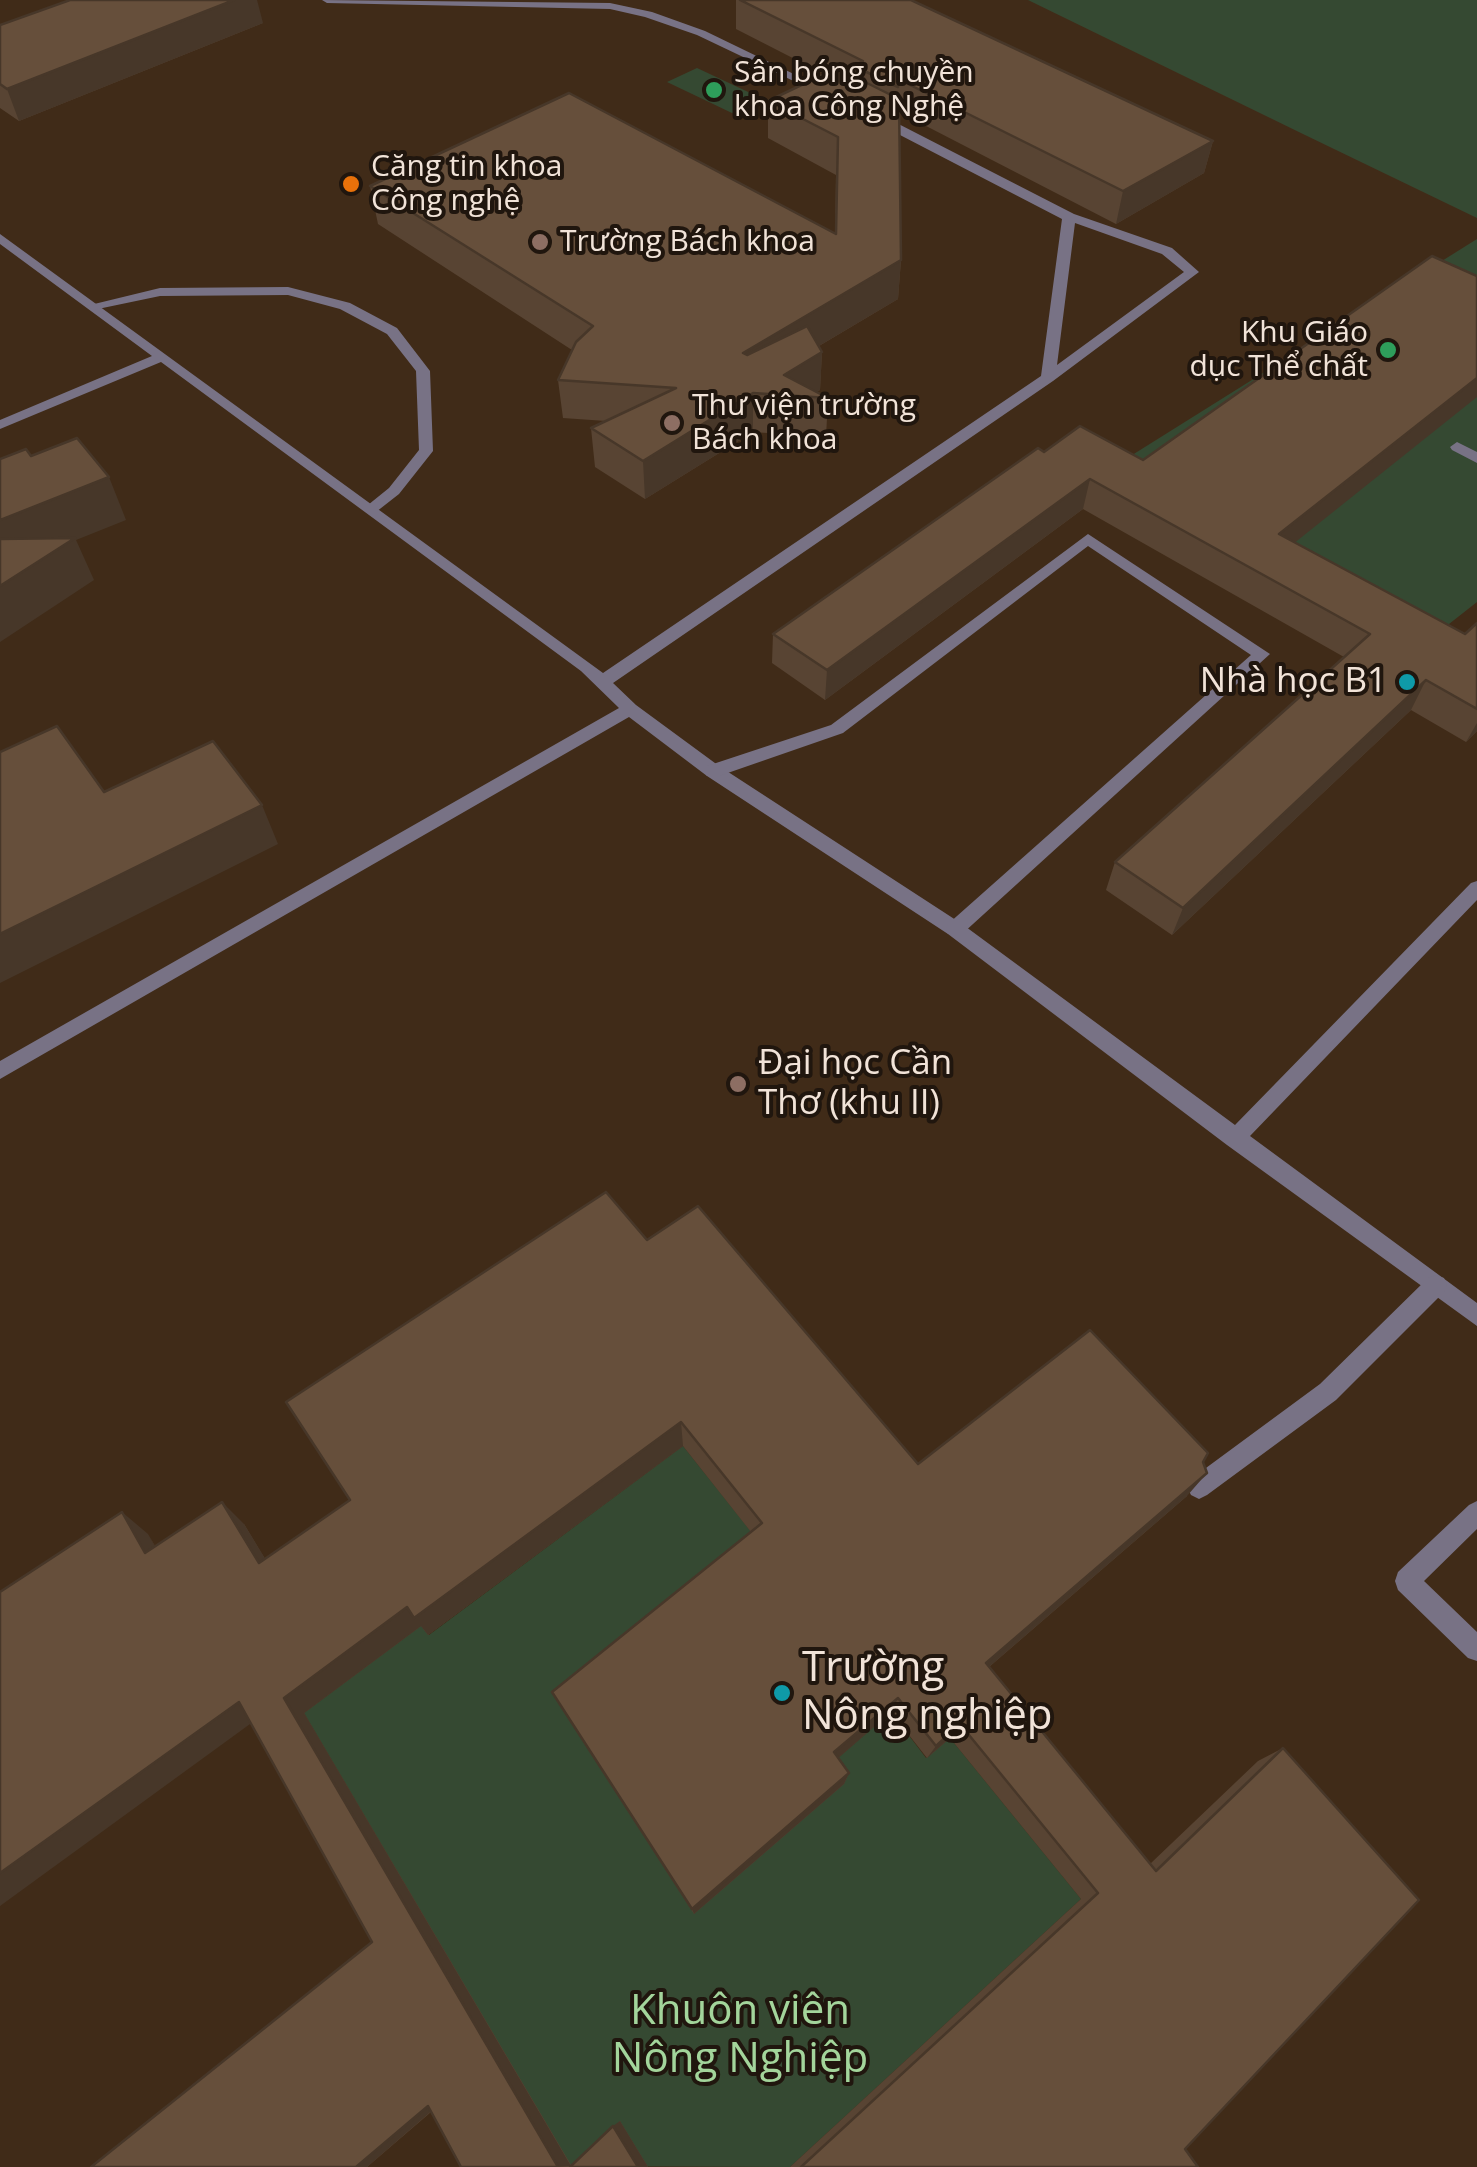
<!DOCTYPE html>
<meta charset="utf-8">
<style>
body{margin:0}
canvas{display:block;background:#402b18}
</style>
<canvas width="1477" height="2167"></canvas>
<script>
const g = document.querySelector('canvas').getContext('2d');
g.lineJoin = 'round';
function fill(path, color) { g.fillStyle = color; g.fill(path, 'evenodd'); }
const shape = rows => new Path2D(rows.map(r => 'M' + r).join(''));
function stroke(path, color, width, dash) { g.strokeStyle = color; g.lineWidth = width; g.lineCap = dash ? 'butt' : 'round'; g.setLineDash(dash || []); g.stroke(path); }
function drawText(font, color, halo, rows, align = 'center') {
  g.font = font + ' "Open Sans",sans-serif'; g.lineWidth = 8; g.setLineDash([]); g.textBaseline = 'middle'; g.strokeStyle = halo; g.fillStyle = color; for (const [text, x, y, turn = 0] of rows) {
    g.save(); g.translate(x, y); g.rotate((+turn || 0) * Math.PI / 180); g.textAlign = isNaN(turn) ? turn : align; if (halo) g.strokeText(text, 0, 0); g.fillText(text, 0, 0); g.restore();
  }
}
const green = shape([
 [1028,0,1477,0,1477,218,1303,134],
 [697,68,761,98,732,113,667,82],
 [1477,239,1477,602,1435,635,1121,462],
 [683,1446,834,1636,830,1765,891,1712,926,1758,950,1738,1081,1899,790,2167,571,2166,304,1713,422,1625,429,1635]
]);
const service = shape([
 [322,0,610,3,652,12,705,31,835,94,825,96,697,35,645,17,610,9,327,3,322,0],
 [873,115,881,115,1074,214,1172,248,1199,272,1053,381,613,683,636,705,719,766,962,924,1235,1125,1471,883,1477,881,1477,900,1250,1136,1477,1303,1477,1326,1227,1145,948,934,707,776,629,717,0,1079,0,1061,619,708,581,671,161,362,0,429,0,420,152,356,0,244,0,234,603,673,1041,376,1062,219,873,121,873,115],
 [1075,223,1162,254,1184,272,1057,365,1075,223],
 [1457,442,1477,452,1477,463,1452,450,1450,447,1457,442],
 [1477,1501,1477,1529,1424,1581,1477,1632,1477,1661,1468,1658,1398,1590,1395,1581,1398,1572,1469,1505,1477,1501]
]);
const pedestrian = shape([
 [288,287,350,303,397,328,430,371,433,451,399,494,376,512,366,512,363,509,389,488,419,450,416,371,387,334,340,309,288,295,160,296,93,310,86,306,160,288,288,287],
 [1088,534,1270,654,962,934,948,934,946,929,948,924,1251,655,1088,546,843,733,719,776,707,776,704,771,707,766,831,725,1088,534],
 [1436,1275,1444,1278,1447,1285,1444,1292,1336,1400,1207,1495,1199,1499,1191,1495,1187,1487,1191,1479,1320,1384,1428,1278,1436,1275]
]);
const wall = shape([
 [736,0,911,0,1213,141,1204,173,1116,224,899,112,901,260,898,299,819,346,822,352,820,390,816,392,828,398,826,437,753,432,645,499,595,467,591,428,606,421,563,418,558,380,572,350,378,224,370,186,835,234,836,175,768,138,768,101,824,74,736,29],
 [263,23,19,121,0,108,0,25],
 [1044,452,1295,543,1465,634,1477,623,1477,731,1466,742,1411,710,1172,935,1106,890,1115,862,1344,657,1083,509,825,700,772,663,773,634],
 [647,1240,918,1464,1187,1496,989,1667,1150,1864,1258,1761,1283,1748,1185,2149,1198,2167,790,2167,1081,1899,950,1738,927,1758,891,1712,838,1758,849,1773,844,1784,694,1914,552,1692,751,1532,683,1446,428,1635,421,1626,304,1713,571,2165,620,2121,648,2167,461,2167,431,2112,367,2167,372,1942,148,1534,155,1546,244,1524,265,1559,350,1500]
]);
const shadedWall = shape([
 [234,0,257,0,263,23,19,121,7,89],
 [1213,141,1204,173,1116,224,1123,191],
 [901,260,898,299,743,391,743,353],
 [822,352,820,390,808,397,784,375],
 [1477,378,1477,397,1268,564,1279,534],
 [753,393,753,432,645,499,643,461],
 [109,477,126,520,76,540,94,580,0,642,0,520],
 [1090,479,1083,509,825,700,827,670],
 [1426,680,1411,710,1172,935,1183,908],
 [1477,723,1477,731,1466,742],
 [262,805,278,844,0,983,0,934],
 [681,1422,683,1446,428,1635,421,1626,304,1713,571,2166,558,2167,284,1698,407,1607],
 [1207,1473,1187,1496,975,1679,986,1663],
 [222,1502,244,1524,280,1583,259,1563],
 [122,1512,148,1534,170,1573,145,1553],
 [898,1698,891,1712,830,1765,834,1752],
 [239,1702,261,1716,0,1906,0,1873],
 [960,1724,950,1738,927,1758,936,1746],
 [849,1773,844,1784,694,1914,692,1909],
 [443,2101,367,2167,356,2167,428,2106],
 [620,2121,648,2167,638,2167,613,2126]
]);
const building = shape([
 [70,0,234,0,7,89,0,84,0,25,70,0],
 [740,0,911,0,1213,141,1123,191,898,79,898,87,854,66,863,61,740,0],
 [837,68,899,99,901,260,743,353,747,355,807,326,822,352,784,375,828,398,753,393,643,461,591,428,676,388,558,380,576,342,593,326,370,186,569,93,836,234,838,137,768,101,837,68],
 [1432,256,1477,276,1477,378,1279,534,1465,634,1477,623,1477,709,1426,680,1183,908,1115,862,1370,634,1090,479,827,670,773,634,1038,448,1044,452,1080,426,1143,460,1432,256],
 [77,438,109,477,0,520,0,459,26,449,31,456,77,438],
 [75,538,0,586,0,539,75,538],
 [57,726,104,792,213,741,262,805,0,934,0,752,57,726],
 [606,1192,647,1240,698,1206,918,1464,1090,1330,1208,1453,1203,1462,1207,1473,986,1663,1156,1871,1283,1748,1419,1900,1185,2149,1198,2167,801,2167,1098,1893,960,1724,936,1746,898,1698,834,1752,849,1773,692,1909,552,1692,762,1523,681,1422,414,1618,407,1607,284,1698,558,2167,461,2167,428,2106,356,2167,91,2167,372,1942,239,1702,0,1873,0,1592,122,1512,145,1553,222,1502,259,1563,350,1500,286,1402,606,1192],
 [613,2126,638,2167,570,2167,613,2126]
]);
const markers = [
 [714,90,10,"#2e9e5b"],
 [351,184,10,"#e8710a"],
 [540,242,10,"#8d6e63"],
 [1388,350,10,"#2e9e5b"],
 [672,423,10,"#8d6e63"],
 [1407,682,10,"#0f9aa8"],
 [738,1084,10,"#8d6e63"],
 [782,1693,10,"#0f9aa8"]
];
const farPoinames = [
 ["Sân bóng chuyền",734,73],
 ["khoa Công Nghệ",734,107],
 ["Căng tin khoa",371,167],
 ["Công nghệ",371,201],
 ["Trường Bách khoa",560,242],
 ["Khu Giáo",1368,333,"right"],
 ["dục Thể chất",1368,367,"right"],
 ["Thư viện trường",692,406],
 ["Bách khoa",692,440]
];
const poiNames = [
 ["Nhà học B1",1387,682],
 ["Đại học Cần",758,1064,"left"],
 ["Thơ (khu II)",758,1104,"left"]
];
const nearPoinames = [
 ["Trường",802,1669],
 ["Nông nghiệp",802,1717]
];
const nearParknames = [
 ["Khuôn viên",740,2012],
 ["Nông Nghiệp",740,2060]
];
fill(green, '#354932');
fill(service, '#787285');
fill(pedestrian, '#787285');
fill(wall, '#584433');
fill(shadedWall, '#473729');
fill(building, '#664f3b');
stroke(building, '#473729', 2.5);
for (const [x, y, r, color] of markers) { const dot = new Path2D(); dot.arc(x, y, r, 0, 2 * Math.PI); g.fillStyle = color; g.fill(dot); stroke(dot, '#20160e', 4); }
drawText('30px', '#f1e3d8', '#20160e', farPoinames, 'left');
drawText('35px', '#f1e3d8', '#20160e', poiNames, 'right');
drawText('42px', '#f1e3d8', '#20160e', nearPoinames, 'left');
drawText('42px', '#a3d59b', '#20160e', nearParknames);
</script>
